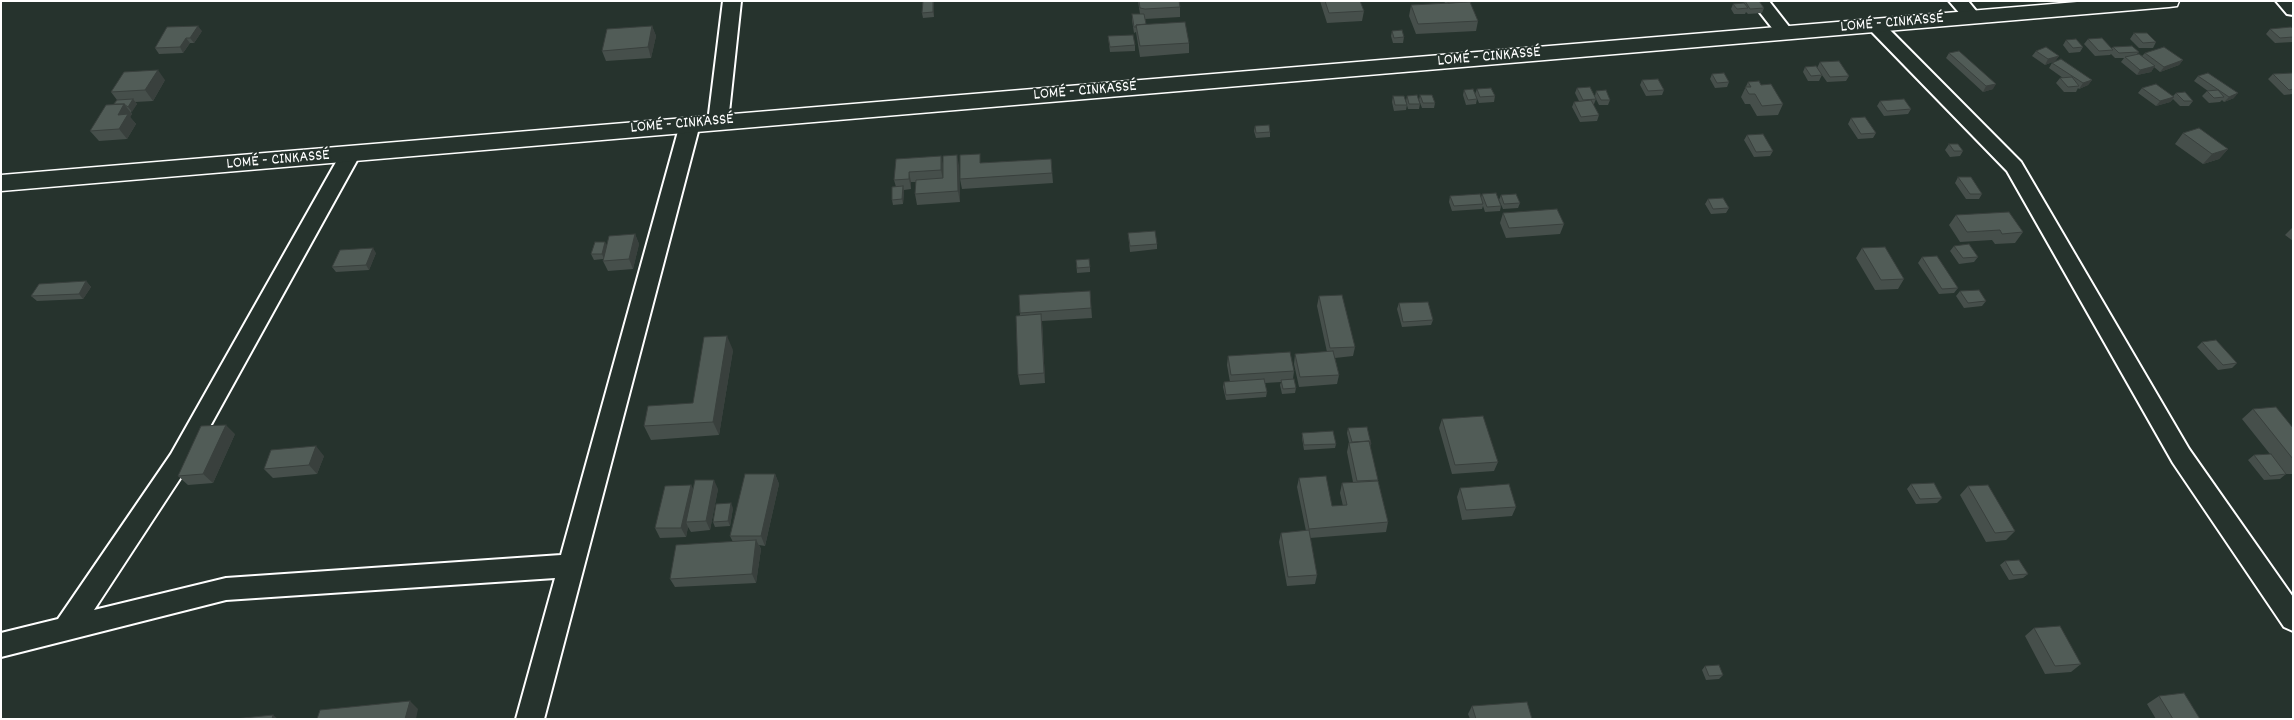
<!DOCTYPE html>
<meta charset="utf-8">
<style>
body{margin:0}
#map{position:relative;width:2294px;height:720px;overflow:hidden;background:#26332d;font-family:Dekko,sans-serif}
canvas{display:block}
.frame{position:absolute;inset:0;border:2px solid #fff;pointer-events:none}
</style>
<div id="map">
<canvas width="2294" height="720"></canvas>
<div class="frame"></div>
</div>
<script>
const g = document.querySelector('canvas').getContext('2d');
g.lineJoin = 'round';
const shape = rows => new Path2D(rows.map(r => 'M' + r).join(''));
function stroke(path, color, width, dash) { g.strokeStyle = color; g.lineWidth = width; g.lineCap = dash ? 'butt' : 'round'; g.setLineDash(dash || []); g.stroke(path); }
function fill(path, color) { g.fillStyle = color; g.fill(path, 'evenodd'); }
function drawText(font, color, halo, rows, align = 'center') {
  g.font = font + ' Dekko,sans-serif'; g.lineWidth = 4; g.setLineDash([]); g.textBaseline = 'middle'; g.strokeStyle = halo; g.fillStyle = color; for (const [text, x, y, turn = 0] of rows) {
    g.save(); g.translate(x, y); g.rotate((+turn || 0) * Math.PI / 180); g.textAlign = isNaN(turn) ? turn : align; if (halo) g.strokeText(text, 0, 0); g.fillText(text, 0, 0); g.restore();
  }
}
const minor = shape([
 [723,1,741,1,728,122,725,126,718,128,711,126,708,122,723,1],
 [1751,1,1769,1,1794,33,1791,37,1779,37,1751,1],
 [1949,1,1968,1,1982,18,1979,22,1967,22,1949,1],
 [2276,1,2293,1,2293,15,2287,14,2276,1],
 [1876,21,1882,22,2021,162,2189,449,2293,597,2293,631,2284,627,2173,463,2007,171,1870,30,1867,26,1870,22,1876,21],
 [690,118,697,120,700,124,544,719,516,719,555,578,226,600,1,657,1,633,58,619,171,454,340,155,343,150,350,148,357,150,360,155,187,468,94,610,226,578,561,555,680,124,683,120,690,118]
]);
const highway = shape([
 [2089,1,2179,1,2177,6,2169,7,1,191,1,175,2089,1]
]);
const wall = shape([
 [923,1,934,1,934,17,923,18,922,13],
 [1138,1,1179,1,1180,7,1180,17,1145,19,1146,24,1189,43,1189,53,1140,57,1136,32,1134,33,1132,20,1132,14,1140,14],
 [1320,1,1360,1,1364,11,1362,21,1327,23],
 [1444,1,1463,1,1478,21,1476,31,1416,34,1409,16,1411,5,1445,3],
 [1745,1,1764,8,1762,13,1748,14,1746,12,1745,14,1734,14,1731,9,1733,4,1744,3],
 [652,26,656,36,651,58,606,61,602,51],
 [2270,29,2293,29,2293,42,2275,43,2266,34],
 [202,31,194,43,190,43,183,53,159,54,155,48],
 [1392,31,1404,37,1403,43,1393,43,1391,36],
 [2134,33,2156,42,2153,48,2139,48,2130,39],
 [1108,36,1135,45,1135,51,1110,52],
 [2088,39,2112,48,2113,47,2139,52,2137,54,2142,56,2145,53,2183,60,2179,65,2160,72,2154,67,2151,72,2137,75,2121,62,2124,58,2115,58,2111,54,2110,55,2095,56,2084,44],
 [2066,40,2083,47,2080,52,2069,53,2063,45],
 [2036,51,2059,56,2055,61,2045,65,2032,56],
 [1949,53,1993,89,1983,92,1946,58],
 [1820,62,1849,76,1846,81,1827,82,1817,68],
 [2052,63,2092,80,2088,85,2079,89,2078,88,2076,92,2064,92,2056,83,2060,78,2063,78,2049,68],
 [1805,67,1822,75,1819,81,1808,81,1803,72],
 [2293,73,2293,94,2284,95,2268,79,2273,74],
 [1712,74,1729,82,1727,87,1715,88,1710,79],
 [2198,76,2234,98,2224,102,2222,100,2220,102,2209,103,2202,96,2207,91,2208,91,2194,81],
 [165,80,153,101,135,102,137,104,131,112,132,114,130,117,136,124,127,139,99,141,90,131,117,100,111,92],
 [1642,80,1664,90,1662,95,1646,96,1640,85],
 [1748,82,1761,85,1783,104,1778,115,1757,116,1750,104,1745,104,1741,97],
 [1577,88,1595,96,1596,91,1610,100,1608,105,1599,105,1596,99,1594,104,1593,104,1599,115,1597,121,1580,122,1572,107,1574,102,1579,101,1575,93],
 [2142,88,2173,96,2176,93,2193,101,2189,106,2180,106,2173,99,2170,102,2156,106,2138,93],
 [1477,89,1495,96,1494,102,1479,103,1475,94],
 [1464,90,1477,99,1476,104,1466,105,1463,95],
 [1420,95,1435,103,1434,108,1422,108,1419,100],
 [1393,96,1407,105,1406,110,1394,111,1392,102],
 [1407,96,1420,104,1419,109,1408,109,1406,101],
 [1880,101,1911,109,1908,114,1884,116,1877,106],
 [1851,118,1876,133,1873,138,1858,139,1848,124],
 [1255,126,1270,132,1270,137,1256,138,1254,131],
 [2183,133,2228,149,2219,159,2203,164,2175,144],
 [1747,135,1773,151,1770,156,1754,157,1744,140],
 [1949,144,1963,151,1960,156,1950,157,1945,150],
 [941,156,943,166,959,165,960,202,917,205,915,194,916,182,911,182,911,189,904,190,903,204,893,205,892,200,896,187,894,180],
 [1051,159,1053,183,962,189,960,179,981,163],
 [1958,177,1982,194,1979,199,1966,199,1955,183],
 [1482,194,1501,206,1500,211,1485,212,1483,206,1482,209,1452,211,1449,202,1450,196,1481,197],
 [1501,195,1520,203,1518,208,1503,209,1499,200],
 [1708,199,1729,208,1726,213,1711,214,1705,204],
 [1503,213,1564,224,1560,234,1506,238,1500,223],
 [1956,215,2023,232,2015,243,1995,244,1992,240,1960,242,1949,225],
 [2293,227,2293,241,2285,235],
 [1128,233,1157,244,1157,249,1130,252],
 [635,234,639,244,633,269,608,271,603,261,603,259,594,260,591,254,607,245],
 [1954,246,1978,257,1974,262,1959,264,1950,251],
 [1862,248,1904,279,1898,289,1875,290,1856,258],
 [376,253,369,270,336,272,332,267],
 [1922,257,1958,288,1954,293,1939,294,1918,263],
 [1076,260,1090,267,1090,272,1077,273],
 [86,281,91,287,83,299,37,301,31,296],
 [1090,291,1092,318,1042,321,1045,383,1020,385,1018,375,1020,315,1019,295],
 [1960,291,1986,301,1982,306,1964,308,1956,296],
 [1319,296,1355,347,1353,356,1335,358,1339,375,1337,384,1299,387,1294,364,1295,354,1327,352,1317,306],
 [1399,303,1433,320,1431,325,1402,327,1397,309],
 [2202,342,2237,363,2232,368,2218,370,2197,347],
 [733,350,719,435,651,440,644,426,693,403],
 [1228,356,1294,371,1293,379,1296,388,1295,393,1282,394,1280,385,1281,382,1265,383,1267,392,1266,397,1226,400,1223,387,1224,382,1230,382,1227,365],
 [2253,409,2293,428,2293,474,2286,474,2280,479,2264,480,2248,460,2254,455,2270,454,2242,419],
 [1442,419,1498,462,1494,471,1452,474,1439,428],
 [1348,428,1371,444,1370,446,1378,481,1388,522,1386,532,1310,538,1317,575,1315,584,1287,586,1279,542,1281,533,1306,531,1297,487,1299,478,1332,506,1343,506,1340,493,1342,483,1353,482,1347,452,1349,442,1347,433],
 [1302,433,1336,444,1335,448,1304,450,1302,438],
 [235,434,213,483,188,485,178,476],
 [324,456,317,474,273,478,264,469],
 [775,474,779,484,765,546,759,545,761,549,756,583,675,587,670,579,733,542,730,536],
 [1911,484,1942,498,1937,503,1916,504,1907,489],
 [691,485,693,489,718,489,710,530,691,532,688,527,686,537,660,538,655,528],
 [1968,486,2015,531,2006,540,1986,542,1960,495],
 [1460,488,1516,507,1512,516,1462,520,1457,497],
 [733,508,730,526,715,527,713,522],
 [2005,561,2028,574,2023,578,2009,580,2000,565],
 [2034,628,2081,664,2071,672,2045,674,2025,636],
 [1705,666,1723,675,1719,679,1706,680,1702,670],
 [2159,696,2200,719,2156,719,2147,704],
 [1472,706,1532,719,1470,719,1468,714]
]);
const shadedWall = shape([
 [933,1,934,3,934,17,933,12],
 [198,26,202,31,194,43,190,38],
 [652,26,656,36,651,58,648,47],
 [186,38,190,43,183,53,180,47],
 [2059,56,2055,61,2045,65,2048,59],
 [2183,60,2179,65,2160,72,2164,67],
 [2155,66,2151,72,2137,75,2140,70],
 [158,70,165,80,153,101,145,90],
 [2092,80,2088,85,2079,89,2083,83],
 [1996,84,1993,89,1983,92,1986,86],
 [2238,93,2234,98,2224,102,2229,97],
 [2174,97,2170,102,2156,106,2160,101],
 [133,99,137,104,132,112,128,107],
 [124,104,132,114,130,117,136,124,127,139,119,129,118,115],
 [2228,149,2219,159,2203,164,2212,154],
 [957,155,959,165,960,202,958,191],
 [941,156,943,166,943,180,941,170],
 [909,172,911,182,911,189,909,179],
 [903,186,904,192,903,204,902,199],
 [635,234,639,244,633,269,629,259],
 [605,242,608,247,604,259,602,254],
 [373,248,376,253,369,270,366,265],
 [86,281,91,287,83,299,79,294],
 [1041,314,1042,324,1045,383,1044,373],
 [727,336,733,350,719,435,713,422],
 [226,425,235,434,213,483,203,474],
 [316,446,324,456,317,474,309,465],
 [775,474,779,484,765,546,761,536],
 [714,480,718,489,710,530,706,521],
 [691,485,696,495,686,522,688,527,686,537,681,528],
 [731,503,733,508,730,526,728,521],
 [756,540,761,549,756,583,752,574],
 [410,701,418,709,416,719,405,719],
 [273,715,278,719,272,719]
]);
const building = shape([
 [923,1,933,1,933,12,922,13,923,1],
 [1139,1,1179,1,1180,7,1145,9,1140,8,1139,1],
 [1325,1,1360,1,1364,11,1329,13,1325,1],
 [1448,1,1463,1,1463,2,1448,3,1448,1],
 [1745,1,1759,1,1764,8,1750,9,1745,1],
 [1470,2,1478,21,1418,24,1411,5,1470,2],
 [1744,3,1748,8,1737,9,1733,4,1744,3],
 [1132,14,1144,14,1146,24,1136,25,1136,27,1134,27,1132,14],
 [1185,22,1189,43,1140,46,1136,25,1185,22],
 [198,26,190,38,186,38,180,47,155,48,167,27,198,26],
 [652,26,648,47,602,51,607,29,652,26],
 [2291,27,2293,29,2293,37,2280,38,2270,29,2291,27],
 [1402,30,1404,37,1394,38,1392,31,1402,30],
 [2134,33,2147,33,2156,42,2143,43,2134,33],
 [1133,35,1135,45,1110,47,1108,36,1133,35],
 [2102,38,2113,50,2099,51,2088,39,2102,38],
 [2076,39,2083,47,2073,48,2066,40,2076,39],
 [2132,46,2139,52,2119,53,2113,47,2132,46],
 [2046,47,2059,56,2048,59,2036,51,2046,47],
 [2164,47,2183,60,2164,67,2145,53,2164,47],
 [1959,51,1996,84,1986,86,1949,53,1959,51],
 [2139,54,2155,66,2140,70,2125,57,2139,54],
 [2061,59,2092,80,2083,83,2052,63,2061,59],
 [1839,61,1849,76,1830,77,1820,62,1839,61],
 [1816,66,1822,75,1811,76,1805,67,1816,66],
 [158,70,145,90,111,92,124,72,158,70],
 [1724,73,1729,82,1717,83,1712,74,1724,73],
 [2208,73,2238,93,2229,97,2198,76,2208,73],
 [2293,73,2293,89,2289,90,2273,74,2293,73],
 [2072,77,2079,86,2068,87,2060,78,2072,77],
 [1658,79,1664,90,1648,91,1642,80,1658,79],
 [1759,81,1761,85,1771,84,1783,104,1762,106,1755,94,1749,94,1745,87,1751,87,1748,82,1759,81],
 [2156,84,2174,97,2160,101,2142,88,2156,84],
 [1590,87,1596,99,1583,100,1577,88,1590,87],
 [1491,88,1495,96,1480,97,1477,89,1491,88],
 [1473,89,1477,99,1468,100,1464,90,1473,89],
 [1606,90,1610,100,1601,100,1596,91,1606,90],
 [2218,90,2224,97,2214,98,2207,91,2218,90],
 [2185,92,2193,101,2184,101,2176,93,2185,92],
 [1417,95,1420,104,1409,104,1407,96,1417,95],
 [1420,95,1432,95,1435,103,1423,103,1420,95],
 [1393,96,1404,96,1407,105,1395,105,1393,96],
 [133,99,128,107,124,104,114,104,117,100,133,99],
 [1904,99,1911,109,1887,111,1880,101,1904,99],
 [1591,100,1599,115,1581,117,1574,102,1591,100],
 [124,104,118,115,128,114,119,129,90,131,106,105,124,104],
 [1865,117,1876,133,1861,134,1851,118,1865,117],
 [1269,125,1270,132,1256,133,1255,126,1269,125],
 [2199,128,2228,149,2212,154,2183,133,2199,128],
 [1763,134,1773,151,1756,152,1747,135,1763,134],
 [1949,144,1958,144,1963,151,1954,151,1949,144],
 [980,154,980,163,1051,159,1052,173,960,179,960,155,980,154],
 [957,155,958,191,915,194,916,180,943,178,943,156,957,155],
 [941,156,941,170,909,172,909,179,894,180,896,159,941,156],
 [1958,177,1971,177,1982,194,1970,194,1958,177],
 [903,186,902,199,892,200,892,187,903,186],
 [1496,193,1501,206,1487,207,1482,194,1496,193],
 [1480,194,1483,204,1454,206,1450,196,1480,194],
 [1516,194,1520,203,1504,204,1501,195,1516,194],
 [1723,198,1729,208,1713,209,1708,199,1723,198],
 [1557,209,1564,224,1509,228,1503,213,1557,209],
 [2009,212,2023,232,2002,234,2000,230,1967,232,1956,215,2009,212],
 [1155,231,1157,244,1130,246,1128,233,1155,231],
 [635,234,629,259,603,261,609,236,635,234],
 [595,242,605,242,602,254,591,254,595,242],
 [1969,244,1978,257,1963,258,1954,246,1969,244],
 [1885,247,1904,279,1881,280,1862,248,1885,247],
 [373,248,366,265,332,267,340,250,373,248],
 [1937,256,1958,288,1942,289,1922,257,1937,256],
 [1089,259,1090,267,1077,268,1076,260,1089,259],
 [86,281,79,294,31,296,39,284,86,281],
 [1979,290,1986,301,1968,303,1960,291,1979,290],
 [1090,291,1091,308,1020,313,1019,295,1090,291],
 [1342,295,1355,347,1330,348,1319,296,1342,295],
 [1428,302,1433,320,1403,322,1399,303,1428,302],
 [1041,314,1044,373,1018,375,1016,316,1041,314],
 [727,336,713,422,644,426,648,406,693,403,704,337,727,336],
 [2216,340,2237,363,2223,365,2202,342,2216,340],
 [1333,351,1339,375,1300,377,1295,354,1333,351],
 [1290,352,1294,371,1231,375,1228,356,1290,352],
 [1264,379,1267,392,1226,395,1224,382,1264,379],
 [1294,379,1296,388,1283,389,1281,380,1294,379],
 [2276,407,2293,428,2293,459,2253,409,2276,407],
 [1483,416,1498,462,1455,465,1442,419,1483,416],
 [226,425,203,474,178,476,201,426,226,425],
 [1367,427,1371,444,1370,444,1369,441,1352,442,1348,428,1367,427],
 [1333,431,1336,444,1304,445,1302,433,1333,431],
 [1369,441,1378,480,1357,481,1349,443,1369,441],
 [316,446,309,465,264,469,271,450,316,446],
 [2271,454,2286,474,2270,476,2254,455,2271,454],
 [745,474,775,474,761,536,730,536,745,474],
 [1326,476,1332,506,1347,505,1342,483,1378,481,1388,522,1309,529,1299,478,1326,476],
 [695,480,714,480,706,521,686,522,695,480],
 [1934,483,1942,498,1920,499,1911,484,1934,483],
 [1509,484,1516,507,1466,510,1460,488,1509,484],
 [691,485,681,528,655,528,665,486,691,485],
 [1988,485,2015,531,1995,533,1968,486,1988,485],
 [731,503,728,521,713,522,716,504,731,503],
 [1309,530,1317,575,1288,577,1281,533,1309,530],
 [756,540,752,574,670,579,676,545,756,540],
 [2019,560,2028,574,2013,575,2005,561,2019,560],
 [2060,626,2081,664,2055,666,2034,628,2060,626],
 [1719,665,1723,675,1709,676,1705,666,1719,665],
 [2184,693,2200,719,2173,719,2159,696,2184,693],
 [410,701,405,719,317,719,320,710,410,701],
 [1527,702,1532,719,1476,719,1472,706,1527,702],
 [273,715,272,719,234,719,273,715]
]);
const streetNames = [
 ["LOMÉ - CINKASSÉ",1892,24,-5],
 ["LOMÉ - CINKASSÉ",1489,58,-5],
 ["LOMÉ - CINKASSÉ",1085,92,-5],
 ["LOMÉ - CINKASSÉ",682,125,-5],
 ["LOMÉ - CINKASSÉ",278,161,-5]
];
stroke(minor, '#fff', 4);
stroke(highway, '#fff', 3);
fill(minor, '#26332d');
fill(highway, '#26332d');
fill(wall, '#464f4b');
fill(shadedWall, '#39403d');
fill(building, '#515c57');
stroke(building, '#39403d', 1);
drawText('16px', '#fff', '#26332d', streetNames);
</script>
